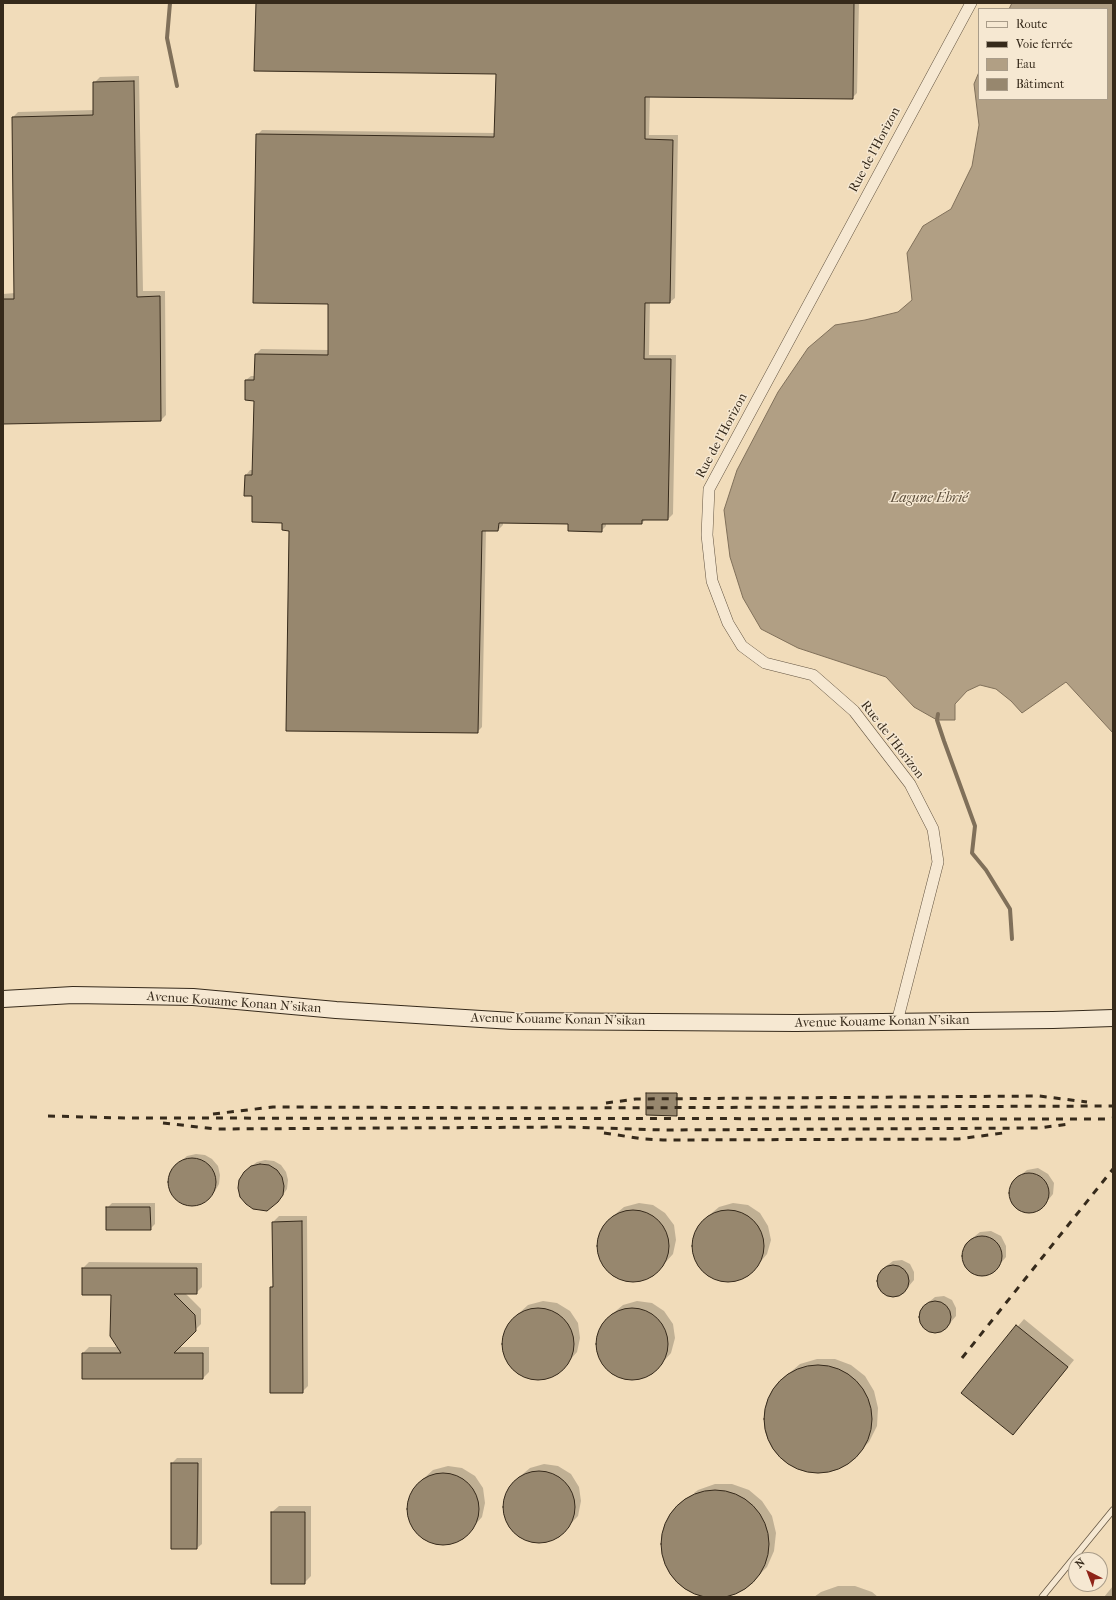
<!DOCTYPE html>
<meta charset="utf-8">
<style>
body{margin:0}
#map{position:relative;width:1116px;height:1600px;overflow:hidden;background:#f1dcba;font-family:"IM FELL French Canon",serif}
canvas{display:block}
.frame{position:absolute;inset:0;border:4px solid #362a1b;pointer-events:none}
.legend{position:absolute;left:978px;top:8px;width:130px;height:92px;box-sizing:border-box;background:#f6e8d2;border:1px solid #a99c89;margin:0;padding:5px 7px;list-style:none;font-size:12px;color:#362a1b}
.legend li{display:flex;align-items:center;gap:8px;height:20px}
.legend b{width:20px;border:1px solid #a99c89}
.north{position:absolute;left:1068px;top:1552px;width:40px;height:40px;box-sizing:border-box;background:#f6e8d2;border:1px solid #a99c89;border-radius:50%;rotate:318deg;font-size:11px;font-weight:700;line-height:16px;text-align:center;color:#362a1b}
.north::after{content:'';display:block;margin:auto;width:14px;height:18px;background:#8f2418;clip-path:polygon(50% 0,100% 100%,50% 72%,0 100%)}
</style>
<div id="map">
<canvas width="1116" height="1600"></canvas>
<div class="frame"></div>
<ul class="legend">
<li><b style="height:5px;background:#f6e8d2"></b>Route</li>
<li><b style="height:5px;background:#362a1b"></b>Voie ferrée</li>
<li><b style="height:11px;background:#b19f84"></b>Eau</li>
<li><b style="height:11px;background:#97876e"></b>Bâtiment</li>
</ul>
<div class="north">N</div>
</div>
<script>
const g = document.querySelector('canvas').getContext('2d');
g.lineJoin = 'round';
function fill(path, color) { g.fillStyle = color; g.fill(path, 'evenodd'); }
const shape = rows => new Path2D(rows.map(r => 'M' + r).join(''));
function stroke(path, color, width, dash) { g.strokeStyle = color; g.lineWidth = width; g.lineCap = dash ? 'butt' : 'round'; g.setLineDash(dash || []); g.stroke(path); }
function drawText(font, color, halo, rows, align = 'center') {
  g.font = font + ' "IM FELL French Canon",serif'; g.lineWidth = 3; g.setLineDash([]); g.textBaseline = 'middle'; g.strokeStyle = halo; g.fillStyle = color; for (const [text, x, y, turn = 0] of rows) {
    g.save(); g.translate(x, y); g.rotate((+turn || 0) * Math.PI / 180); g.textAlign = isNaN(turn) ? turn : align; if (halo) g.strokeText(text, 0, 0); g.fillText(text, 0, 0); g.restore();
  }
}
const water = shape([
 [1012,3,1113,3,1113,733,1066,682,1022,713,1011,701,996,689,980,685,967,691,955,704,955,720,937,720,914,707,886,677,798,648,761,629,743,598,730,557,724,510,737,470,778,392,808,348,835,325,865,320,898,312,912,300,907,253,923,226,951,209,972,166,979,125,974,84,979,72,979,99,1107,99,1107,9,1009,9,1012,3]
]);
const shadow = shape([
 [257,3,859,3,857,93,852,98,650,96,649,135,678,135,675,298,670,302,650,302,649,355,676,355,673,514,668,519,646,519,642,523,606,523,606,526,601,531,569,523,503,522,503,525,498,530,486,530,482,727,477,732,283,522,253,495,246,475,250,470,253,470,255,400,246,380,251,376,256,376,256,354,261,349,329,350,329,303,257,135,262,130,495,133,497,73],
 [139,76,143,291,165,291,166,415,161,420,3,423,3,294,15,293,13,117,18,112,94,110,94,83,100,77],
 [648,1093,678,1093,677,1113,676,1115,647,1094],
 [196,1154,205,1155,212,1159,218,1166,220,1175,219,1184,215,1191,202,1202,194,1205,185,1203,177,1199,172,1192,169,1184,170,1175,175,1167,180,1162,187,1156],
 [265,1160,274,1161,281,1165,286,1172,288,1180,287,1189,278,1202,250,1167,257,1162],
 [1038,1168,1048,1174,1054,1183,1053,1194,1041,1209,1031,1213,1020,1211,1011,1203,1009,1192,1012,1182,1027,1170],
 [112,1203,155,1203,155,1224,150,1229,107,1208],
 [639,1203,653,1205,665,1213,674,1225,676,1240,673,1254,656,1273,643,1280,628,1281,614,1276,604,1265,598,1252,599,1237,606,1224,612,1217,624,1207],
 [733,1203,748,1205,760,1213,768,1226,771,1240,767,1254,751,1273,738,1280,723,1281,709,1276,698,1266,693,1252,693,1237,700,1224,707,1217,719,1207],
 [279,1216,307,1216,308,1386,302,1392,271,1287,274,1284,273,1222],
 [991,1231,1001,1236,1006,1246,1006,1257,994,1271,983,1276,972,1273,964,1266,962,1255,965,1244,980,1232],
 [902,1260,910,1264,914,1272,914,1280,903,1293,895,1297,886,1295,880,1289,877,1280,880,1271,893,1261],
 [89,1262,202,1263,202,1287,196,1293,185,1293,201,1309,201,1324,178,1347,209,1347,209,1372,203,1378,83,1353,89,1347,118,1347,112,1294,83,1268],
 [944,1296,952,1300,956,1308,956,1316,945,1329,937,1332,928,1331,922,1325,920,1316,923,1307,935,1297],
 [543,1301,557,1303,570,1311,578,1323,580,1338,577,1352,560,1371,547,1378,532,1379,518,1374,508,1363,503,1350,503,1335,510,1322,517,1315,528,1305],
 [637,1301,652,1303,664,1311,673,1324,675,1338,671,1353,655,1371,642,1378,627,1379,613,1374,603,1364,597,1350,598,1335,604,1322,611,1315,623,1305],
 [1024,1319,1074,1360,1013,1434,962,1393],
 [817,1359,835,1359,851,1365,865,1376,874,1391,878,1408,877,1426,869,1442,850,1461,834,1470,817,1473,799,1469,784,1461,772,1448,765,1432,764,1414,769,1397,779,1382,800,1364],
 [177,1458,202,1458,202,1544,197,1548,172,1463],
 [544,1464,558,1466,571,1474,579,1487,581,1501,578,1516,561,1534,548,1541,533,1542,520,1537,509,1527,504,1513,504,1498,511,1485,518,1478,530,1468],
 [448,1466,462,1468,475,1476,483,1488,485,1503,482,1517,465,1536,452,1543,437,1544,424,1539,413,1528,408,1515,408,1500,415,1487,422,1480,433,1470],
 [715,1484,732,1484,749,1490,762,1501,772,1516,776,1533,774,1551,767,1567,747,1587,732,1595,709,1597,697,1595,682,1586,670,1573,663,1557,662,1539,666,1522,677,1507,695,1494,694,1493,698,1490],
 [279,1506,311,1506,311,1576,304,1583,272,1512],
 [838,1586,855,1586,872,1592,878,1597,814,1597,821,1592],
 [1113,1586,1113,1597,1104,1597]
]);
const stream = shape([
 [170,3,167,38,177,86],
 [938,714,937,720,944,741,975,826,972,853,986,870,1010,909,1012,939]
]);
const building = shape([
 [256,3,854,3,853,99,645,97,645,139,673,140,670,303,645,303,644,359,671,359,668,520,642,520,642,524,602,524,602,532,568,531,568,524,499,523,498,531,482,531,478,733,286,731,289,531,282,530,282,523,252,522,252,496,244,496,245,475,252,475,254,401,245,400,245,380,254,380,255,354,328,355,328,304,253,303,256,134,494,137,496,74,254,71,256,3],
 [134,81,137,297,160,296,161,421,3,424,3,299,14,299,12,117,93,115,93,82,134,81],
 [646,1093,677,1093,677,1116,646,1115,646,1093],
 '168 1182a24 24 0 1 1 48 0a24 24 0 1 1-48 0Z',
 [260,1164,269,1165,277,1170,282,1177,284,1186,283,1195,278,1202,267,1211,253,1209,246,1204,240,1197,238,1188,239,1180,244,1172,251,1166,260,1164],
 '1009 1193a20 20 0 1 1 40 0a20 20 0 1 1-40 0Z',
 [106,1207,150,1207,151,1230,106,1230,106,1207],
 '692 1246a36 36 0 1 1 72 0a36 36 0 1 1-72 0Z',
 '597 1246a36 36 0 1 1 72 0a36 36 0 1 1-72 0Z',
 [302,1221,303,1393,270,1393,270,1287,273,1287,272,1222,302,1221],
 '962 1256a20 20 0 1 1 40 0a20 20 0 1 1-40 0Z',
 '877 1281a16 16 0 1 1 32 0a16 16 0 1 1-32 0Z',
 [82,1268,197,1268,197,1294,174,1294,195,1315,196,1331,174,1353,203,1353,203,1379,82,1379,82,1353,121,1353,110,1336,111,1295,82,1295,82,1268],
 '919 1317a16 16 0 1 1 32 0a16 16 0 1 1-32 0Z',
 '596 1344a36 36 0 1 1 72 0a36 36 0 1 1-72 0Z',
 '502 1344a36 36 0 1 1 72 0a36 36 0 1 1-72 0Z',
 [1016,1325,1068,1367,1013,1435,961,1393,1016,1325],
 '764 1419a54 54 0 1 1 108 0a54 54 0 1 1-108 0Z',
 [171,1463,198,1463,197,1549,171,1549,171,1463],
 '503 1507a36 36 0 1 1 72 0a36 36 0 1 1-72 0Z',
 '407 1509a36 36 0 1 1 72 0a36 36 0 1 1-72 0Z',
 '661 1544a54 54 0 1 1 108 0a54 54 0 1 1-108 0Z',
 [271,1512,305,1512,305,1584,271,1584,271,1512]
]);
const lane = shape([
 [1042,1597,1113,1510]
]);
const street = shape([
 [897,1022,938,862,933,829,910,784,854,711,813,675,765,663,742,646,728,623,712,581,707,535,709,489,971,3]
]);
const secondary = shape([
 [3,999,73,995,193,997,336,1010,513,1021,796,1023,1053,1020,1113,1018]
]);
const rail = shape([
 [606,1103,636,1099,1039,1096,1087,1102],
 [213,1114,273,1107,565,1108,1113,1106],
 [48,1116,124,1118,1105,1119,1113,1118],
 [163,1123,216,1129,567,1127,664,1130,1039,1128,1069,1124],
 [604,1133,644,1139,663,1140,958,1139,1003,1133],
 [962,1358,1113,1169]
]);
const streetNames = [
 ["Rue de l'Horizon",875,150,-62],
 ["Rue de l'Horizon",722,436,-62],
 ["Rue de l'Horizon",892,740,52],
 ["Avenue Kouame Konan N'sikan",234,1003,4],
 ["Avenue Kouame Konan N'sikan",558,1020,1],
 ["Avenue Kouame Konan N'sikan",882,1022,-1]
];
const waterNames = [
 ["Lagune Ébrié",929,499]
];
fill(water, '#b19f84');
stroke(water, '#80705a', 1);
fill(shadow, '#0003');
stroke(stream, '#80705a', 4);
fill(building, '#97876e');
stroke(building, '#362a1b', 1);
stroke(lane, '#655643', 7);
stroke(street, '#655643', 12);
stroke(secondary, '#362a1b', 18);
stroke(lane, '#f6e8d2', 5.5);
stroke(street, '#f6e8d2', 11);
stroke(secondary, '#f6e8d2', 16);
stroke(rail, '#362a1b', 3, [7, 7]);
drawText('13px', '#362a1b', '#f6e8d2', streetNames);
drawText('italic 14px', '#5b4d3a', '#f6e8d2', waterNames);
</script>
